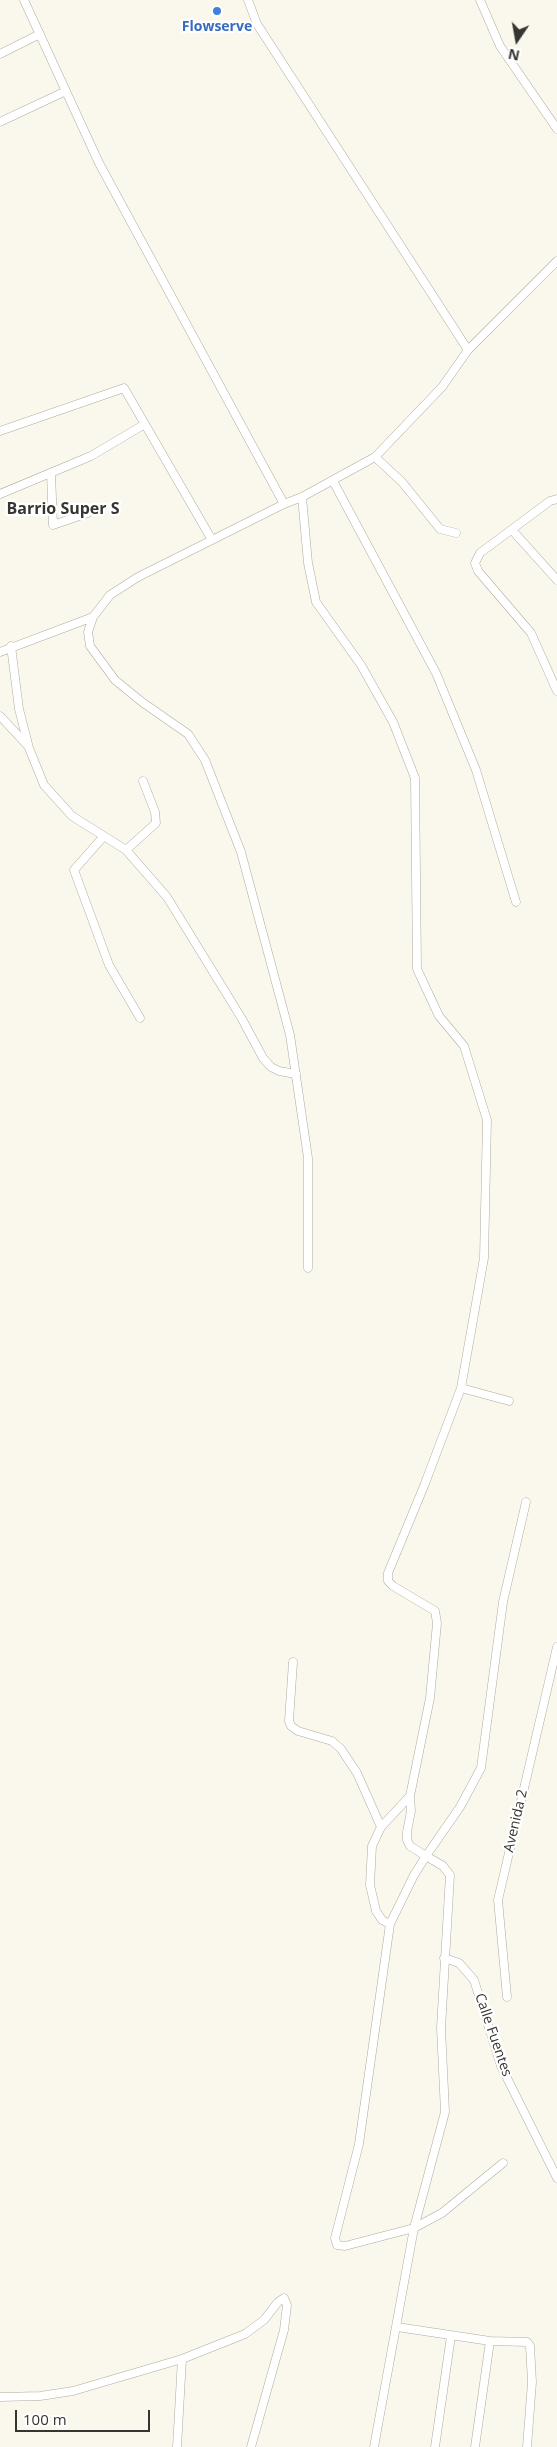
<!DOCTYPE html>
<style>
body{margin:0}
#map{position:relative;width:557px;height:2447px;overflow:hidden;background:#faf8ec;font-family:"Open Sans",sans-serif}
canvas{display:block}
.north{position:absolute;left:492px;top:15px;width:50px;height:50px;-webkit-text-stroke:4px #fff;paint-order:stroke;rotate:192deg;font-size:14px;font-weight:700;line-height:20px;text-align:center;color:#363531}
.north::after{content:'';display:block;margin:auto;width:18px;height:22px;background:#363531;clip-path:polygon(50% 0,100% 100%,50% 72%,0 100%)}
.scale{position:absolute;left:15px;top:2410px;width:135px;height:22px;box-sizing:border-box;border:2px solid #363531;border-top:0;padding-left:6px;font-size:15px;line-height:18px;white-space:nowrap;color:#363531;-webkit-text-stroke:4px #fff;paint-order:stroke}
</style>
<div id="map">
<canvas width="557" height="2447"></canvas>
<div class="north">N</div>
<div class="scale">100 m</div>
</div>
<script>
const g = document.querySelector('canvas').getContext('2d');
g.lineJoin = 'round';
const shape = rows => new Path2D(rows.map(r => 'M' + r).join(''));
function stroke(path, color, width, dash) { g.strokeStyle = color; g.lineWidth = width; g.lineCap = dash ? 'butt' : 'round'; g.setLineDash(dash || []); g.stroke(path); }
function drawText(font, color, halo, rows, align = 'center') {
  g.font = font + ' "Open Sans",sans-serif'; g.lineWidth = 4.5; g.setLineDash([]); g.textBaseline = 'middle'; g.strokeStyle = halo; g.fillStyle = color; for (const [text, x, y, turn = 0] of rows) {
    g.save(); g.translate(x, y); g.rotate((+turn || 0) * Math.PI / 180); g.textAlign = isNaN(turn) ? turn : align; if (halo) g.strokeText(text, 0, 0); g.fillText(text, 0, 0); g.restore();
  }
}
const street = shape([
 [24,0,99,163,284,504],
 [248,0,257,24,468,350],
 [480,0,500,46,557,129],
 [0,54,40,34],
 [0,122,66,91],
 [0,431,124,388,212,540],
 [375,457,402,482,440,529,456,533],
 [51,473,53,525,88,513],
 [333,481,436,673,476,770,516,902],
 [0,494,91,456,145,424],
 [302,497,308,563,316,602,361,665,393,722,415,778,417,969,439,1016,464,1046,487,1120,484,1258,461,1388,424,1486,388,1573,388,1581,393,1586,435,1611,437,1623,430,1698,410,1796,411,1811,407,1832,407,1840,410,1846,426,1856,460,1807,481,1768,503,1602,526,1502],
 [557,499,550,501,480,553,475,563,478,571,531,633,557,691],
 [512,530,557,580],
 [11,646,19,709,29,748,44,785,72,816,126,850,167,897,242,1019,263,1058,271,1067,279,1071,296,1074],
 [0,652,93,617],
 [0,716,28,746],
 [104,836,74,870,109,965,140,1018],
 [126,850,156,823,155,812,143,781],
 [308,1268,308,1158,290,1035,241,852,205,760,188,734,142,702,115,680,90,646,88,632,93,617,110,595,138,577,284,504,302,497,375,457,442,387,468,350,557,261],
 [461,1388,509,1401],
 [293,1662,289,1721,291,1726,298,1731,332,1741,341,1749,357,1773,381,1827],
 [390,1924,382,1920,376,1911,370,1885,372,1846,381,1827,410,1796],
 [444,1958,459,1963,474,1980,501,2066,557,2178],
 [507,1997,498,1900,557,1647],
 [397,2327,490,2341,527,2342,530,2346,532,2382,527,2447],
 [0,2397,40,2396,73,2391,182,2359,245,2334,264,2320,278,2302,284,2298,287,2305,284,2330,251,2447],
 [177,2447,182,2359],
 [374,2447,414,2228,445,2112,441,2028,450,1875,443,1866,426,1856,414,1875,390,1924,359,2144,335,2238,337,2245,345,2246,414,2228,442,2213,503,2163],
 [435,2447,451,2336],
 [475,2447,490,2341]
]);
const markers = [
 [217,11,5,"#3f7fe0"]
];
const shopNames = [
 ["Flowserve",217,27]
];
const streetNames = [
 ["Avenida 2",516,1821,-77],
 ["Calle Fuentes",493,2035,71]
];
const quarterNames = [
 ["Barrio Super S",63,509]
];
stroke(street, '#adaba0', 9);
stroke(street, '#fff', 8);
for (const [x, y, r, color] of markers) { const dot = new Path2D(); dot.arc(x, y, r, 0, 2 * Math.PI); g.fillStyle = color; g.fill(dot); stroke(dot, '#fff', 2); }
drawText('bold 14px', '#366cbe', '#fff', shopNames);
drawText('14px', '#363531', '#fff', streetNames);
drawText('bold 16px', '#363531', '#fff', quarterNames);
</script>
